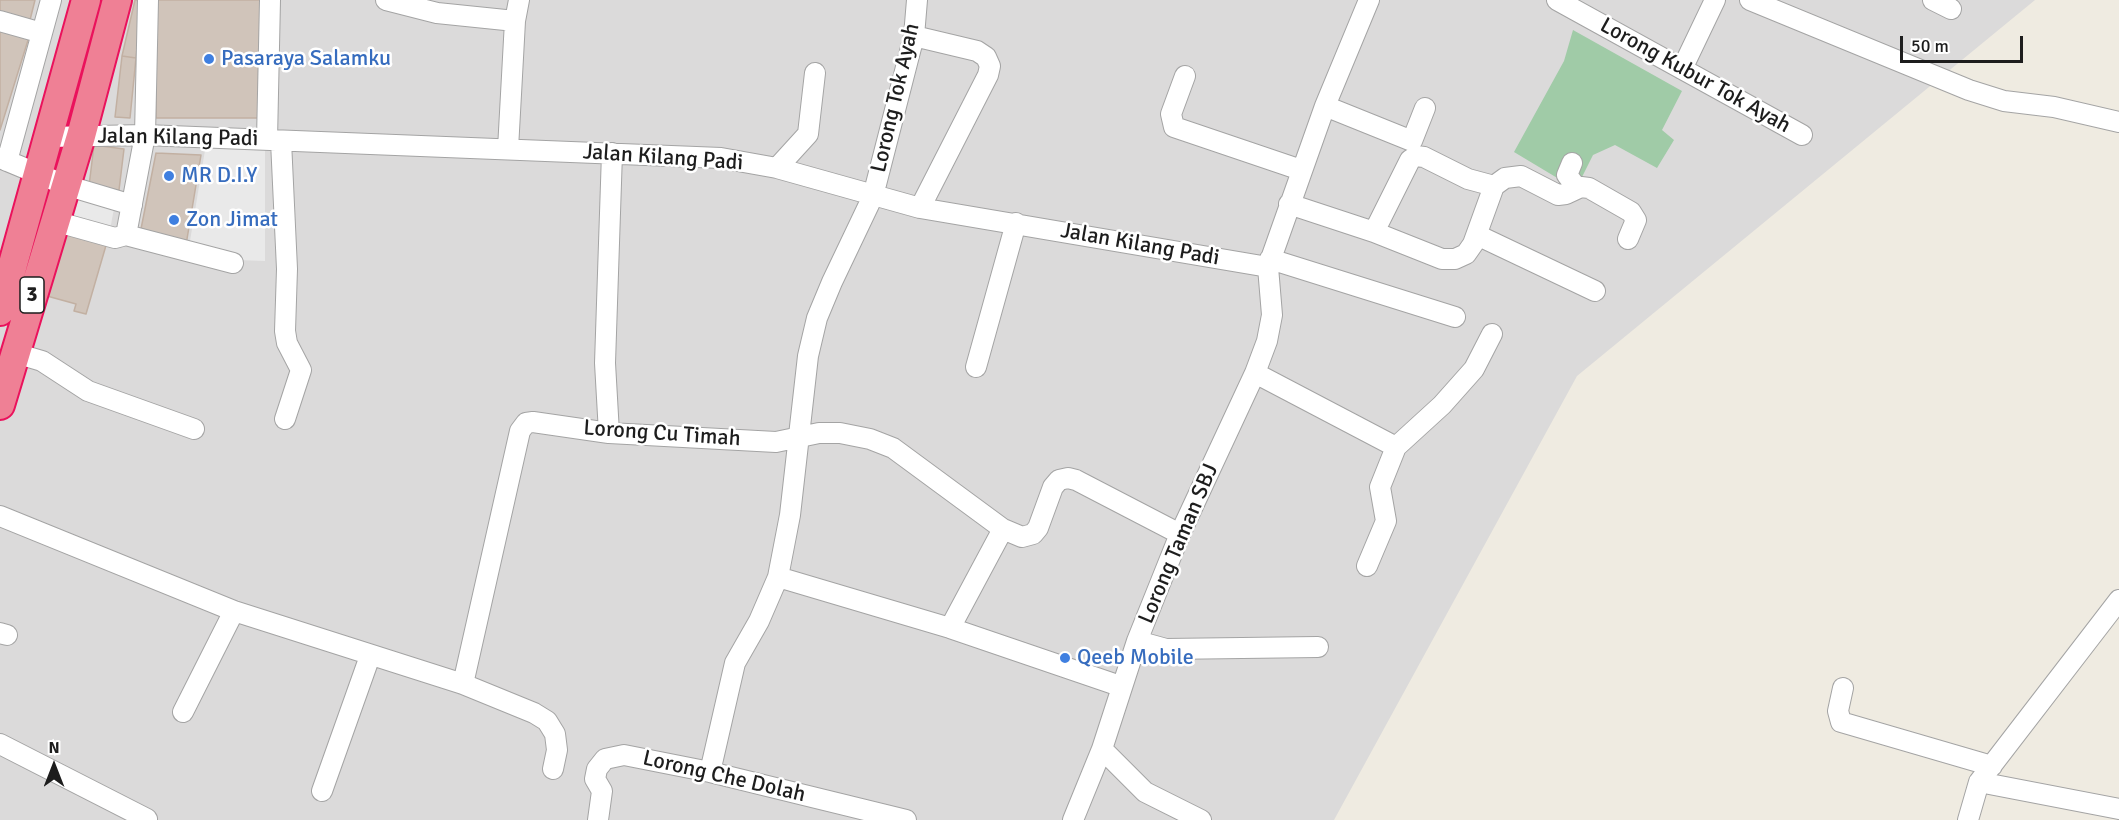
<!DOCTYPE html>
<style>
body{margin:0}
#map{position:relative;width:2119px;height:820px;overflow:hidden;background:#efebe1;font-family:Signika,sans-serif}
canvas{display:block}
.north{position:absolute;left:24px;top:736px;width:60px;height:60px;-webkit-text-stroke:4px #fff;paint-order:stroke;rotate:0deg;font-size:16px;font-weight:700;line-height:24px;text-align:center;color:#1d1d1d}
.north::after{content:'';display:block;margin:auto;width:21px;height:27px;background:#1d1d1d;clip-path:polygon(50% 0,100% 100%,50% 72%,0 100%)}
.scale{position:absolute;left:1900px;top:36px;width:123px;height:27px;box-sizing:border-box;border:3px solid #1d1d1d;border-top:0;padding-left:8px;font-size:18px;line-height:21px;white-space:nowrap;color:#1d1d1d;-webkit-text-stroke:4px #fff;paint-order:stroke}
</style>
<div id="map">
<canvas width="2119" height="820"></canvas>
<div class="north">N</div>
<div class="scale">50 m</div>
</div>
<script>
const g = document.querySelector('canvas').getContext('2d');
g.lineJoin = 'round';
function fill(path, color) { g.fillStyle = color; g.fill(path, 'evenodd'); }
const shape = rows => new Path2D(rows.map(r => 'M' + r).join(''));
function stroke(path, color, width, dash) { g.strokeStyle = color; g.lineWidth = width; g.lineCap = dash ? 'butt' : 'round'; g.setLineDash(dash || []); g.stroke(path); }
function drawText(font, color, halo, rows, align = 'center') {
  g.font = font + ' Signika,sans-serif'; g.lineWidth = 5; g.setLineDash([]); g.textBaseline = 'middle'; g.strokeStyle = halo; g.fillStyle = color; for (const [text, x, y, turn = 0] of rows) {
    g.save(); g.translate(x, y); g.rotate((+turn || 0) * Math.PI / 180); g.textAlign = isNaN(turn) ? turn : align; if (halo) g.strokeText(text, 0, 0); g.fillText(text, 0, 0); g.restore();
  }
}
const residential = shape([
 [0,0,2035,0,1577,376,1334,820,0,820]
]);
const cemetery = shape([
 [1573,30,1682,91,1662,130,1674,140,1657,168,1615,145,1593,155,1580,181,1569,185,1514,152,1564,61]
]);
const parking = shape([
 [206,144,265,146,265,261,237,260,189,247],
 [79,197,115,203,110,230,73,220]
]);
const building = shape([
 [0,0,35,0,29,24,0,16,0,0],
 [135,0,142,0,136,58,122,56,135,0],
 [156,0,262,0,262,118,156,118,156,0],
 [0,29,29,37,0,130,0,29],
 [122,56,136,58,130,118,115,117,122,56],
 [94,145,124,149,119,190,89,186,94,145],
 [156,153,201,155,186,245,140,234,156,153],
 [65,230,107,242,86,314,74,311,76,304,47,296,65,230]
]);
const minor = shape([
 [386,0,437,13,515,21],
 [917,0,914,36,873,196,832,282,817,318,808,356,790,515,778,577,950,628,1120,686],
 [1557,0,1802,135],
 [1750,0,1969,90,2004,101,2054,107,2119,122],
 [1933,0,1951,9],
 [0,21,42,33],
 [914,36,977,51,986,57,990,66,988,75,920,208],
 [1682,69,1715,0],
 [1185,76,1171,114,1174,127,1301,170],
 [1325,106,1412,141,1425,108],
 [48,137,145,135,721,158,777,168,920,208,1268,267],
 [267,140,270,0],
 [281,141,287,269,285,331,287,343,301,370,285,419],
 [508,149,515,21,519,0],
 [0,158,65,185,132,205],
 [7,161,51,0],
 [1572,163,1567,175,1577,188],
 [777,168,808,134,815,73],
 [1289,204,1374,232,1442,259,1455,259,1466,254,1473,244,1494,186,1505,178,1521,176,1558,195,1566,194,1581,187,1589,188,1631,212,1636,220,1628,239],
 [54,221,115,238,126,235,233,263],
 [1374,232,1410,160,1416,156,1424,157,1468,179,1494,186],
 [126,235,145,135,148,0],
 [1477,235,1595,291],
 [1270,259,1455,317],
 [15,353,42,361,88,391,194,429],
 [976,367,1016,223],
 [1255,373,1396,447],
 [609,433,605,363,612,153],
 [0,516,234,611,463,684,534,713,547,721,555,734,557,750,553,769],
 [1367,566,1386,521,1380,487,1396,447,1442,405,1474,369,1492,334],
 [950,628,1003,529],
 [0,633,7,635],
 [1137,641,1166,649,1318,647],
 [463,684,520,431,526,423,533,422,609,433,776,442,819,433,840,433,870,439,893,448,1003,529,1022,537,1033,534,1038,528,1053,487,1059,480,1068,478,1076,480,1180,534],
 [1843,688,1838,711,1841,722,1992,766],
 [183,712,234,611],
 [0,744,147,819],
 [1102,749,1145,792,1201,820],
 [710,772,735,663,759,621,778,577],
 [1979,782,2119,809],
 [322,791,370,656],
 [598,820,602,791,595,779,597,769,605,759,624,755,710,772,906,820],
 [1073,820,1102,749,1137,641,1180,534,1255,373,1267,341,1272,315,1268,267,1325,106,1369,0],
 [1968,820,1979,782,2119,600]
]);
const highway = shape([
 [0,311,86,0],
 [0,405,81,136,117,0]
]);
const markers = [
 [209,59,6,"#3f7fe0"],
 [169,176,6,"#3f7fe0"],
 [174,220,6,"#3f7fe0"],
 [1065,658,6,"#3f7fe0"]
];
const shields = [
 [32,295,24]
];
const shieldNames = [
 ["3",32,295]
];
const shopNames = [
 ["Pasaraya Salamku",221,59],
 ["MR D.I.Y",181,176],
 ["Zon Jimat",186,220],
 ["Qeeb Mobile",1077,658]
];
const streetNames = [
 ["Lorong Kubur Tok Ayah",1695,76,29],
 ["Lorong Tok Ayah",896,98,-77],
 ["Jalan Kilang Padi",178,138,1],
 ["Jalan Kilang Padi",663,158,4],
 ["Jalan Kilang Padi",1140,245,10],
 ["Lorong Cu Timah",662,434,4],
 ["Lorong Taman SBJ",1179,544,-67],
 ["Lorong Che Dolah",724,777,13]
];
fill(residential, '#dbdada');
fill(cemetery, '#a0cba7');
fill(parking, '#e9e9e9');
fill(building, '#d0c4ba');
stroke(building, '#c2b0a2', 1.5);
stroke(minor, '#a4a4a4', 22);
stroke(highway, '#ea125c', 32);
stroke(minor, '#fff', 20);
stroke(highway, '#ef8095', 28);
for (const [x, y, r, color] of markers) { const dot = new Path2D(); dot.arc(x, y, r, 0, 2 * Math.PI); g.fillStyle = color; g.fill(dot); stroke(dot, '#fff', 2); }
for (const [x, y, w] of shields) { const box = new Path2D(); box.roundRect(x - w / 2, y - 18, w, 36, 4.5); g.fillStyle = '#fff'; g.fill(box); stroke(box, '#1d1d1d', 1.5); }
drawText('bold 21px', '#1d1d1d', null, shieldNames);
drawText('22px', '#366cbe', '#fff', shopNames, 'left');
drawText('22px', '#1d1d1d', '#fff', streetNames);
</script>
